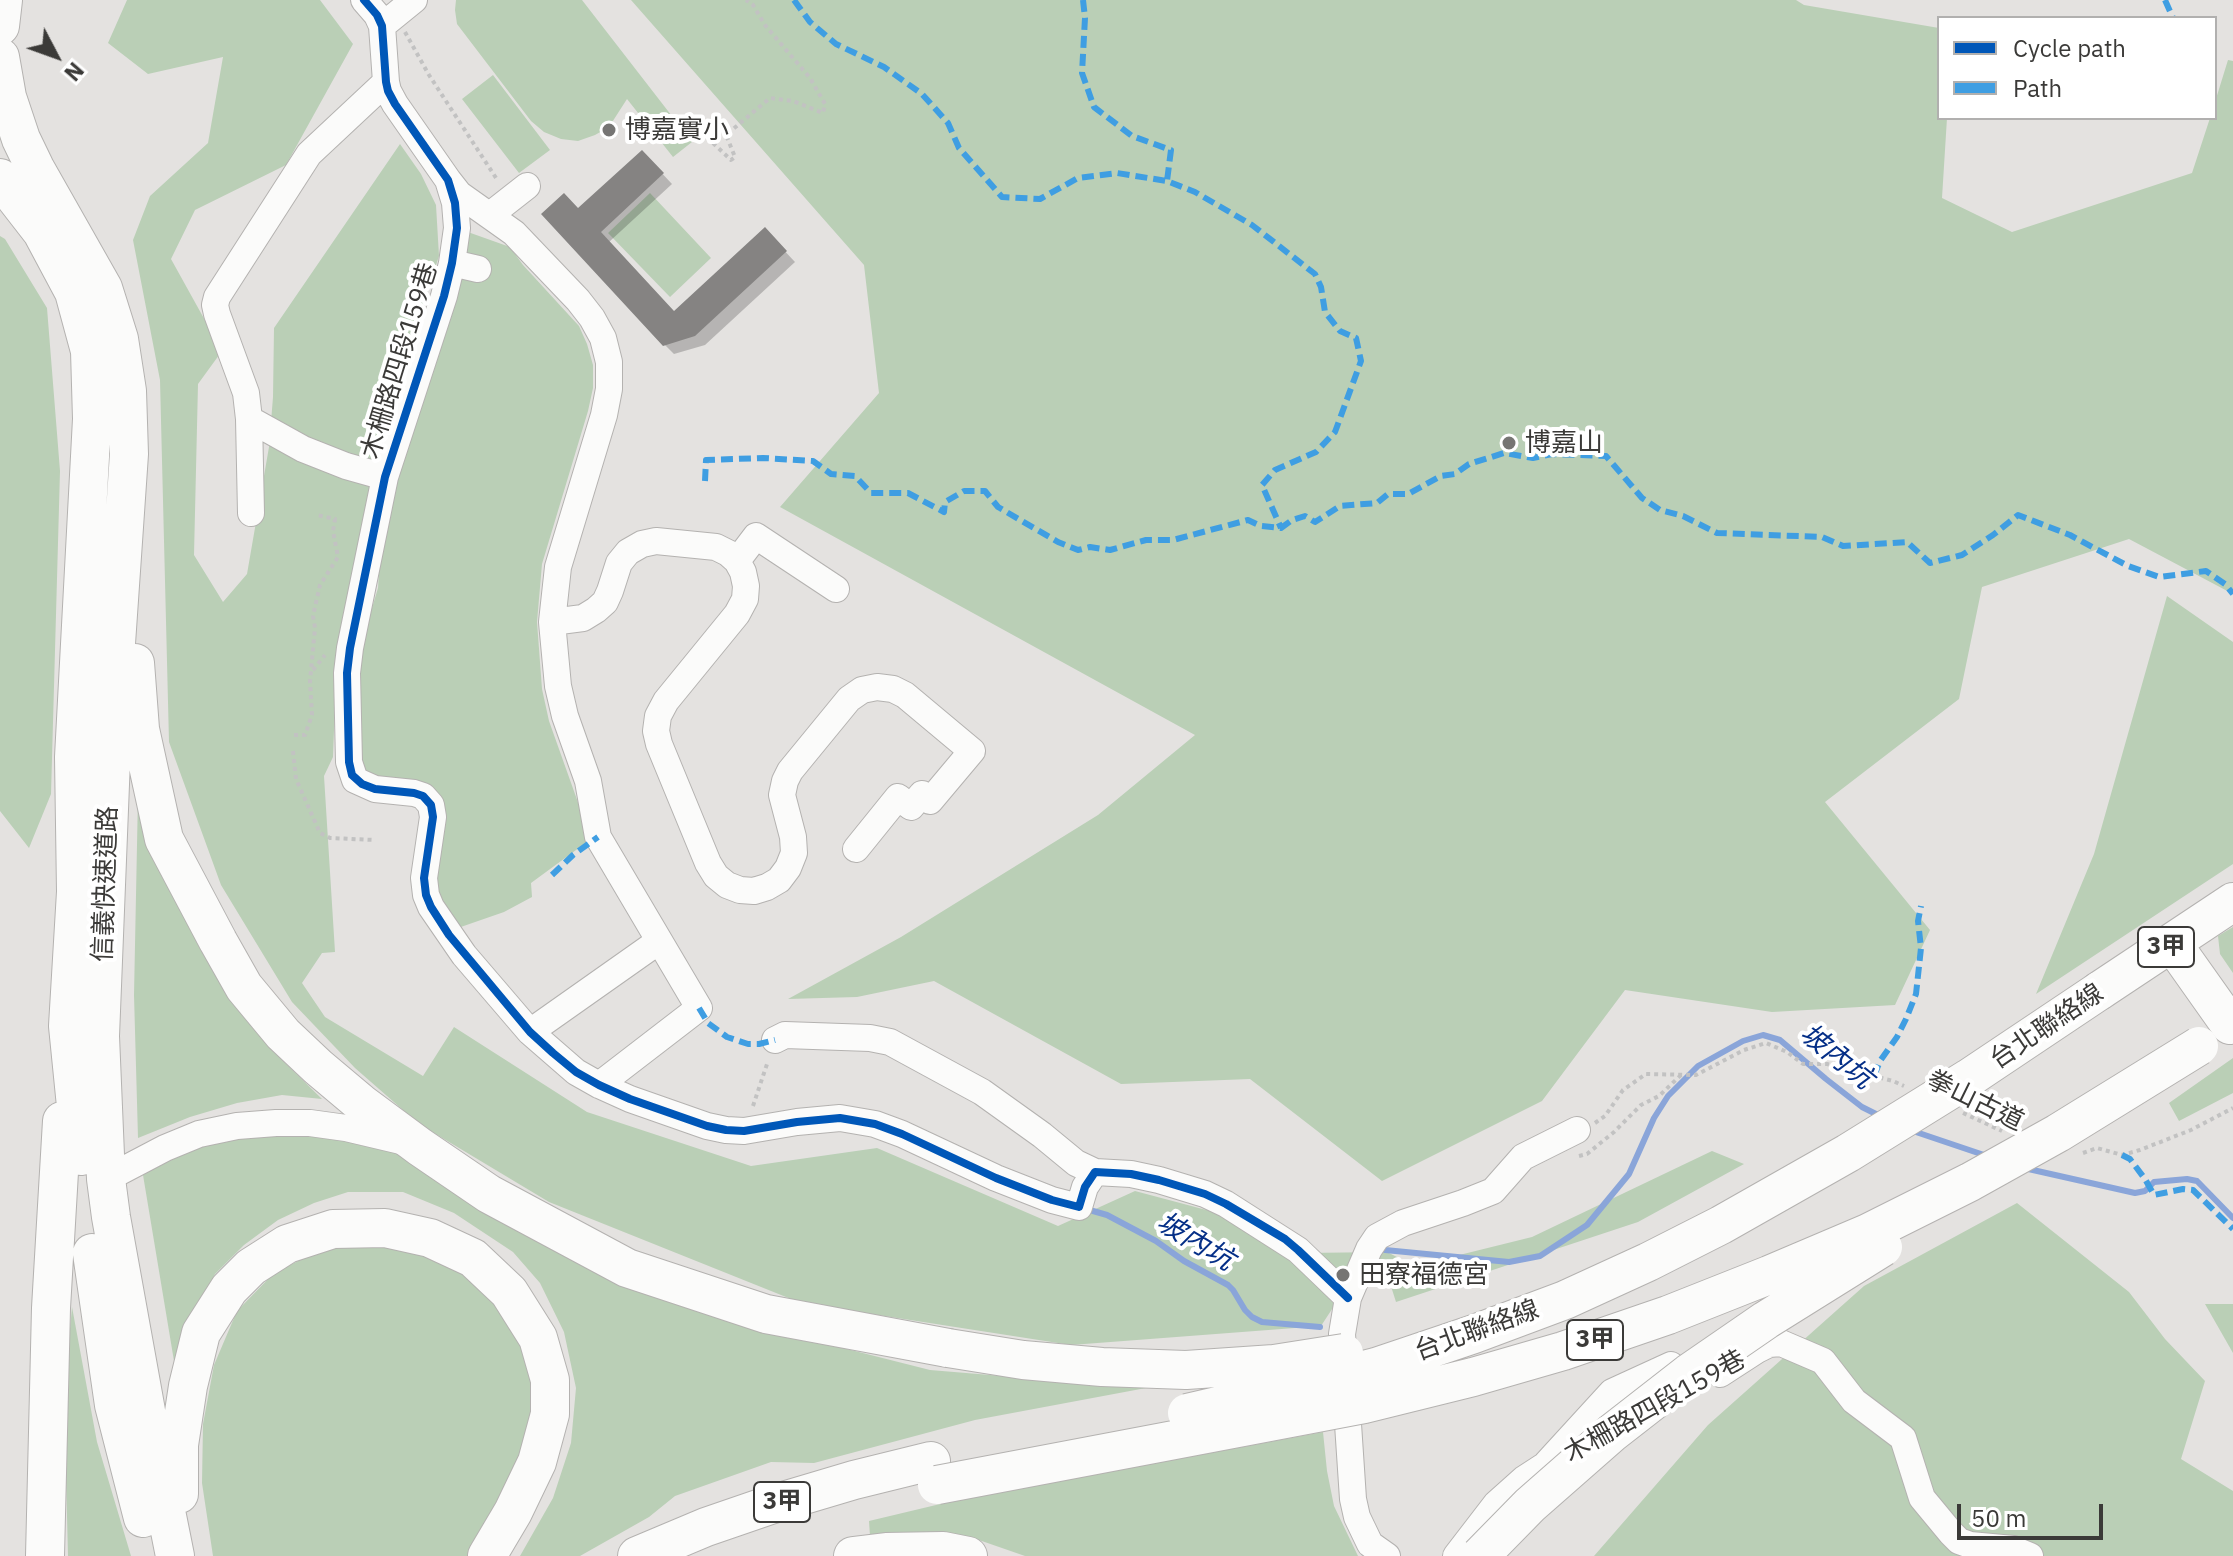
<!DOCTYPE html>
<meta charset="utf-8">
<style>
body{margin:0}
#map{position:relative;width:2233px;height:1556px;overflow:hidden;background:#e4e2e0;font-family:"IBM Plex Sans",sans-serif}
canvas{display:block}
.legend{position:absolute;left:1937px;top:16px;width:280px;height:104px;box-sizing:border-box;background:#fff;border:2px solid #b1b0af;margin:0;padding:10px 14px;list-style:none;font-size:24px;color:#3b3a38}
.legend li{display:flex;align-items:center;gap:16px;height:40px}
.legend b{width:40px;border:2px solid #b1b0af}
.north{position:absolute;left:16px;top:16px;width:80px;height:80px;-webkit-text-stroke:6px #fff;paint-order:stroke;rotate:131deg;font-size:22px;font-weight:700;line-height:32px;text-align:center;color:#3b3a38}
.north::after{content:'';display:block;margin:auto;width:28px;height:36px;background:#3b3a38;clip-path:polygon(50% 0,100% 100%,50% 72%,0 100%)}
.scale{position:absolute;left:1957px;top:1504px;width:146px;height:36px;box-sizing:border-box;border:4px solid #3b3a38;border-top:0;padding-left:10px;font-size:24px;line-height:28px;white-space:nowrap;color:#3b3a38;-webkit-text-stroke:6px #fff;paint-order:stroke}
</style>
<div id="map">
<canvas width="2233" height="1556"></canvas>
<ul class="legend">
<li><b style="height:10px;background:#0057b8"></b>Cycle path</li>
<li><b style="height:10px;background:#3f9ee2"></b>Path</li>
</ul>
<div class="north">N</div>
<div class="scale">50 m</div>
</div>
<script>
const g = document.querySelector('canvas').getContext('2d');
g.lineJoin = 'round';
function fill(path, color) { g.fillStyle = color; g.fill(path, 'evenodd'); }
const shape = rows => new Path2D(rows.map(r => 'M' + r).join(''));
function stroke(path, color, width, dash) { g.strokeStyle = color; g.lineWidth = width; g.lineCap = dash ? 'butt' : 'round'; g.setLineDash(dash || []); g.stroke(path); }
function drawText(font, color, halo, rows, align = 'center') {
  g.font = font + ' "IBM Plex Sans","Noto Sans TC",sans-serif'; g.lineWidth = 8; g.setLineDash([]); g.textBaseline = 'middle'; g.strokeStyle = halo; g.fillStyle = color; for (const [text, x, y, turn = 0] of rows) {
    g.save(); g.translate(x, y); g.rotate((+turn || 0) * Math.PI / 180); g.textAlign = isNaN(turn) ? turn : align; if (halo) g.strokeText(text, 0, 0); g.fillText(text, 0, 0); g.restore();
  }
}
const green = shape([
 [127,0,320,0,353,44,286,165,195,210,171,259,222,351,198,384,194,555,223,602,247,574,269,447,273,397,274,328,400,144,421,174,436,205,439,256,380,435,356,572,337,650,333,757,324,776,335,952,322,953,302,983,325,1017,423,1076,454,1027,587,1112,751,1166,877,1148,1058,1226,1135,1191,1214,1212,1302,1253,1387,1252,1415,1266,1532,1237,1712,1151,1744,1164,1638,1222,1396,1302,1389,1280,1351,1280,1321,1326,1071,1345,801,1303,549,1202,419,1124,355,1068,292,1002,221,885,169,742,160,380,133,240,150,196,208,143,223,57,148,74,108,43],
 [456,0,582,0,692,142,673,157,627,99,609,127,595,135,578,141,561,139,544,132,531,121,457,24,455,10],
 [631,0,1796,0,1804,5,1939,28,1939,118,1947,118,1942,198,2012,232,2192,173,2210,118,2215,118,2215,102,2228,60,2233,61,2233,594,2129,539,1982,587,1959,699,1825,802,1930,930,1895,1005,1772,1012,1625,990,1542,1101,1382,1181,1250,1079,1121,1084,934,981,857,997,788,999,901,937,1098,815,1195,735,780,507,879,393,864,265],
 [493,75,550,150,519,173,462,99],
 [650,193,711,258,670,297,608,233],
 [465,231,510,247,523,265,579,326,587,344,593,365,593,388,588,411,542,564,537,622,542,689,549,721,591,839,531,883,532,897,504,912,455,929,440,898,433,870,442,815,369,779,361,769,357,658,378,588,381,539,396,477,460,279,472,258,465,250],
 [0,236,5,239,47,308,60,471,51,794,29,848,0,811],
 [2167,596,2233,642,2233,864,2036,994,2094,854],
 [138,795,232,997,268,1046,322,1099,282,1095,237,1103,190,1117,138,1138,134,995],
 [2233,927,2233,973,2220,954,2218,936],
 [2233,1058,2233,1093,2179,1121,2169,1103],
 [316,1133,398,1151,752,1329,839,1347,930,1370,1146,1388,975,1420,814,1463,771,1462,675,1496,649,1517,580,1556,520,1556,553,1498,571,1443,576,1388,564,1332,540,1283,513,1252,454,1213,403,1192,348,1192,314,1203,278,1220,244,1245,215,1274,193,1324,176,1373,143,1175,194,1145,238,1135],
 [2017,1203,2129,1292,2165,1339,2205,1381,2181,1459,2233,1491,2233,1556,1594,1556,1708,1425,1864,1286],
 [396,1241,476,1276,525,1346,533,1385,531,1427,510,1486,470,1556,213,1556,202,1483,203,1424,214,1365,237,1311,273,1274,321,1249],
 [2205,1304,2233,1304,2233,1353],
 [72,1307,97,1442,131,1556,68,1556,64,1396],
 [1323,1432,1327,1471,1334,1506,1358,1556,1025,1556,976,1539,921,1533,870,1536,869,1521,957,1500]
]);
const shadow = shape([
 [642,152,672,184,609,242,674,313,765,230,795,262,705,345,674,354,664,344,579,211]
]);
const stream = shape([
 [1910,1130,1987,1156],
 [2024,1168,2135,1193,2145,1191,2154,1182,2187,1179,2197,1181,2233,1218],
 [1086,1209,1107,1215,1156,1241,1184,1261,1228,1285,1233,1290,1245,1310,1252,1317,1262,1322,1320,1327],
 [1385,1250,1509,1262,1540,1256,1587,1225,1629,1174,1654,1118,1668,1096,1698,1066,1743,1041,1763,1035,1780,1040,1826,1079,1862,1107,1882,1117]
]);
const building = shape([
 [642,150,664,173,601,232,674,311,765,227,787,251,695,336,663,346,541,214,564,193,578,208]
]);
const path = shape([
 [405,32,429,75,498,181],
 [713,143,731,160,735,157,726,135,770,98,793,101,823,113,825,104,810,78,765,25,753,5,746,0],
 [313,670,325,655],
 [294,735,305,735,312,715,310,681,315,628,313,616,320,585,338,557,333,531,335,519,317,515],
 [293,751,296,779,320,833,330,838,375,840],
 [753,1106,768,1061],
 [1963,1113,2002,1131],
 [1595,1123,1605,1116,1623,1090,1646,1074,1696,1075,1744,1050,1766,1043,1787,1052,1803,1064,1827,1064,1893,1081,1904,1086],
 [2083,1153,2097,1148,2122,1155,2140,1150,2191,1130,2233,1108],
 [1579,1156,1587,1154,1614,1132,1641,1105,1659,1096,1682,1074]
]);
const minor = shape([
 [364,0,377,15,382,26,386,82,388,91,395,104,448,180,455,203,457,228,452,263,444,296,385,477,350,648,347,673,349,762,355,780,375,789,414,793,423,796,431,805,433,817,424,878,426,895,431,907,464,955,530,1032,576,1072,599,1085,630,1099,707,1126,726,1130,744,1131,797,1122,840,1118,875,1124,902,1134,996,1178,1052,1200,1079,1207,1085,1187,1095,1172],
 [382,26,414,0],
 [448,180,459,194,514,233,578,300,592,318,603,338,609,362,609,389,604,415,558,567,552,622,558,686,565,716,588,781,598,837,699,1008,599,1085],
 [490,215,527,186],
 [452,263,478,269],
 [249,419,303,449,346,466,385,477],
 [251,513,249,419,246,393,217,314,215,305,217,297,309,154,386,82],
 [737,561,756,536,836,589],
 [552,622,583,618,596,610,605,602,610,591,619,563,628,552,642,544,656,541,716,547,728,553,737,561,743,572,746,586,745,599,737,614,666,701,658,716,656,731,659,744,708,863,716,876,727,885,740,890,754,891,767,887,779,880,788,868,794,853,793,837,782,795,785,781,790,771,849,699,862,690,877,687,893,689,905,695,972,751,930,801,922,794,911,807,898,797,856,849],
 [530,1032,659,941],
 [775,1040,785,1035,870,1038,890,1042,982,1092,1042,1135,1076,1163,1095,1172,1131,1174,1159,1180,1205,1194,1226,1204,1298,1250,1348,1298],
 [106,1179,165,1148,199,1134,237,1126,276,1123,310,1123,346,1128,401,1141],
 [1720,1374,1757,1350,1769,1344,1781,1343,1823,1361,1854,1401,1903,1438,1922,1498,1951,1533,1959,1541,1970,1545,2013,1549,2030,1556],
 [1547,1463,1612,1392,1671,1365],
 [1387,1556,1370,1544,1357,1517,1353,1499,1342,1334,1348,1298,1369,1249,1377,1237,1403,1223,1463,1203,1493,1191,1523,1157,1577,1130],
 [1456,1556,1496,1504,1524,1479,1544,1466,1579,1453]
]);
const highway = shape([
 [0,26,3,0],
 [0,57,7,97,21,139,35,168,103,288,119,339,127,391,129,454,115,658,100,1036,106,1179,111,1217,146,1411,175,1556],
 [0,178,42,232,74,292,90,351,92,419,74,757,76,892,68,1026,81,1156],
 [135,663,140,729,164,839,218,941,244,987,283,1034,318,1067,362,1104,420,1147,489,1194,627,1268,766,1314,948,1348],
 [2172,943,2230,1025],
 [2099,991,2233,902],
 [92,1253,114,1405,143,1518],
 [179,1494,179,1445,188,1386,201,1333,229,1289,251,1267,287,1244,333,1229,385,1228,430,1238,473,1258,509,1292,538,1338,550,1380,550,1414,537,1462,513,1512,487,1556],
 [45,1556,51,1308,62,1121],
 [637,1556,706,1527,770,1505,854,1480,931,1461],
 [853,1556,886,1552,943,1551,968,1556]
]);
const highwayBridge = shape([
 [948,1348,1023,1360,1102,1367,1186,1370,1274,1364,1344,1353],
 [1187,1413,1278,1392,1376,1367,1474,1334,1565,1300,1648,1262,1721,1225,1848,1153,1969,1078,2099,991],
 [937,1485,1364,1404,1473,1377,1563,1351,1668,1315,1769,1275,1868,1233,1970,1182,2058,1133,2199,1046],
 [1480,1556,1530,1505,1612,1433,1689,1373,1766,1320,1883,1247]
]);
const quiet = shape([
 [794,0,810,22,836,44,884,67,922,94,948,123,959,148,1002,197,1040,199,1078,178,1117,173,1167,181,1195,192,1252,225,1315,274,1321,287,1325,312,1340,331,1356,338,1361,361,1335,432,1316,452,1275,470,1262,485,1281,528],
 [1083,0,1085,18,1082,73,1094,107,1132,136,1171,150,1167,181],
 [2165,0,2173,18],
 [705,481,706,460,763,458,813,461,831,474,855,476,871,493,908,493,944,512,945,502,964,491,985,491,998,507,1058,542,1078,550,1090,547,1110,550,1146,540,1173,540,1248,520,1261,526,1281,528,1292,520,1305,516,1315,522,1340,506,1377,503,1388,494,1408,494,1441,476,1455,474,1469,464,1504,453,1533,458,1552,454,1606,456,1642,498,1660,510,1683,516,1717,533,1822,537,1843,546,1907,542,1930,563,1962,555,1993,535,2018,515,2070,535,2128,566,2159,577,2206,571,2225,584,2233,594],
 [552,875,573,855,598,837],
 [699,1008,708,1023,727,1037,748,1044,759,1044,775,1040],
 [1874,1076,1880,1061,1897,1037,1906,1019,1916,994,1921,948,1918,921,1921,906],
 [2122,1155,2130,1159,2145,1179,2154,1195,2183,1189,2193,1190,2233,1229]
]);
const cycleway = shape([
 [364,0,377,15,382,26,386,82,388,91,395,104,448,180,455,203,457,228,452,263,444,296,385,477,350,648,347,673,349,762,352,775,362,784,375,789,414,793,423,796,431,805,433,817,424,878,426,895,431,907,449,935,530,1032,553,1053,576,1072,599,1085,630,1099,707,1126,726,1130,744,1131,797,1122,840,1118,875,1124,902,1134,996,1178,1052,1200,1079,1207,1085,1187,1095,1172,1131,1174,1159,1180,1205,1194,1226,1204,1285,1239,1298,1250,1348,1298]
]);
const markers = [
 [609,130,8,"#767573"],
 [1509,443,8,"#767573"],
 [1343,1275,8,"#767573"]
];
const shields = [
 [2166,947,56],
 [1595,1340,56],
 [782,1502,56]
];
const shieldNames = [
 ["3甲",2166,947],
 ["3甲",1595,1340],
 ["3甲",782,1502]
];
const poiNames = [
 ["博嘉實小",625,130],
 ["博嘉山",1525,443],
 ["田寮福德宮",1359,1275]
];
const streetNames = [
 ["木柵路四段159巷",400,361,-73],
 ["信義快速道路",106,884,-88],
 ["台北聯絡線",2047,1027,-34],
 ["拳山古道",1975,1101,26],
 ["台北聯絡線",1477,1331,-20],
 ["木柵路四段159巷",1655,1407,-29]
];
const waterNames = [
 ["坡內坑",1836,1057,39],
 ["坡內坑",1195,1242,31]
];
fill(green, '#bacfb6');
fill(shadow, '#0003');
stroke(stream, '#8aa5d9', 6);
fill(building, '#858382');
stroke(minor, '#b4b2b0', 28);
stroke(highway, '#b4b2b0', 40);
stroke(path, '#c2c2c2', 4, [4, 4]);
stroke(minor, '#fbfbfa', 26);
stroke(highway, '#fbfbfa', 38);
stroke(highwayBridge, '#b4b2b0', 40, []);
stroke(highwayBridge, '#fbfbfa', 38);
stroke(quiet, '#3f9ee2', 6, [12, 6]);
stroke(cycleway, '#0057b8', 8);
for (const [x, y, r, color] of markers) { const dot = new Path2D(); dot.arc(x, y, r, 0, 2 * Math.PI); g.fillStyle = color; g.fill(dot); stroke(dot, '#fff', 3); }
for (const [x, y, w] of shields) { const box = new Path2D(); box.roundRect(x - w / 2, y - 20, w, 40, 6); g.fillStyle = '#fff'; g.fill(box); stroke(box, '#3b3a38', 2); }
drawText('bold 24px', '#3b3a38', null, shieldNames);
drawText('26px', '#3b3a38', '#fff', poiNames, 'left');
drawText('26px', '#3b3a38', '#fff', streetNames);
drawText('italic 28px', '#052f87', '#fff', waterNames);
</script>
